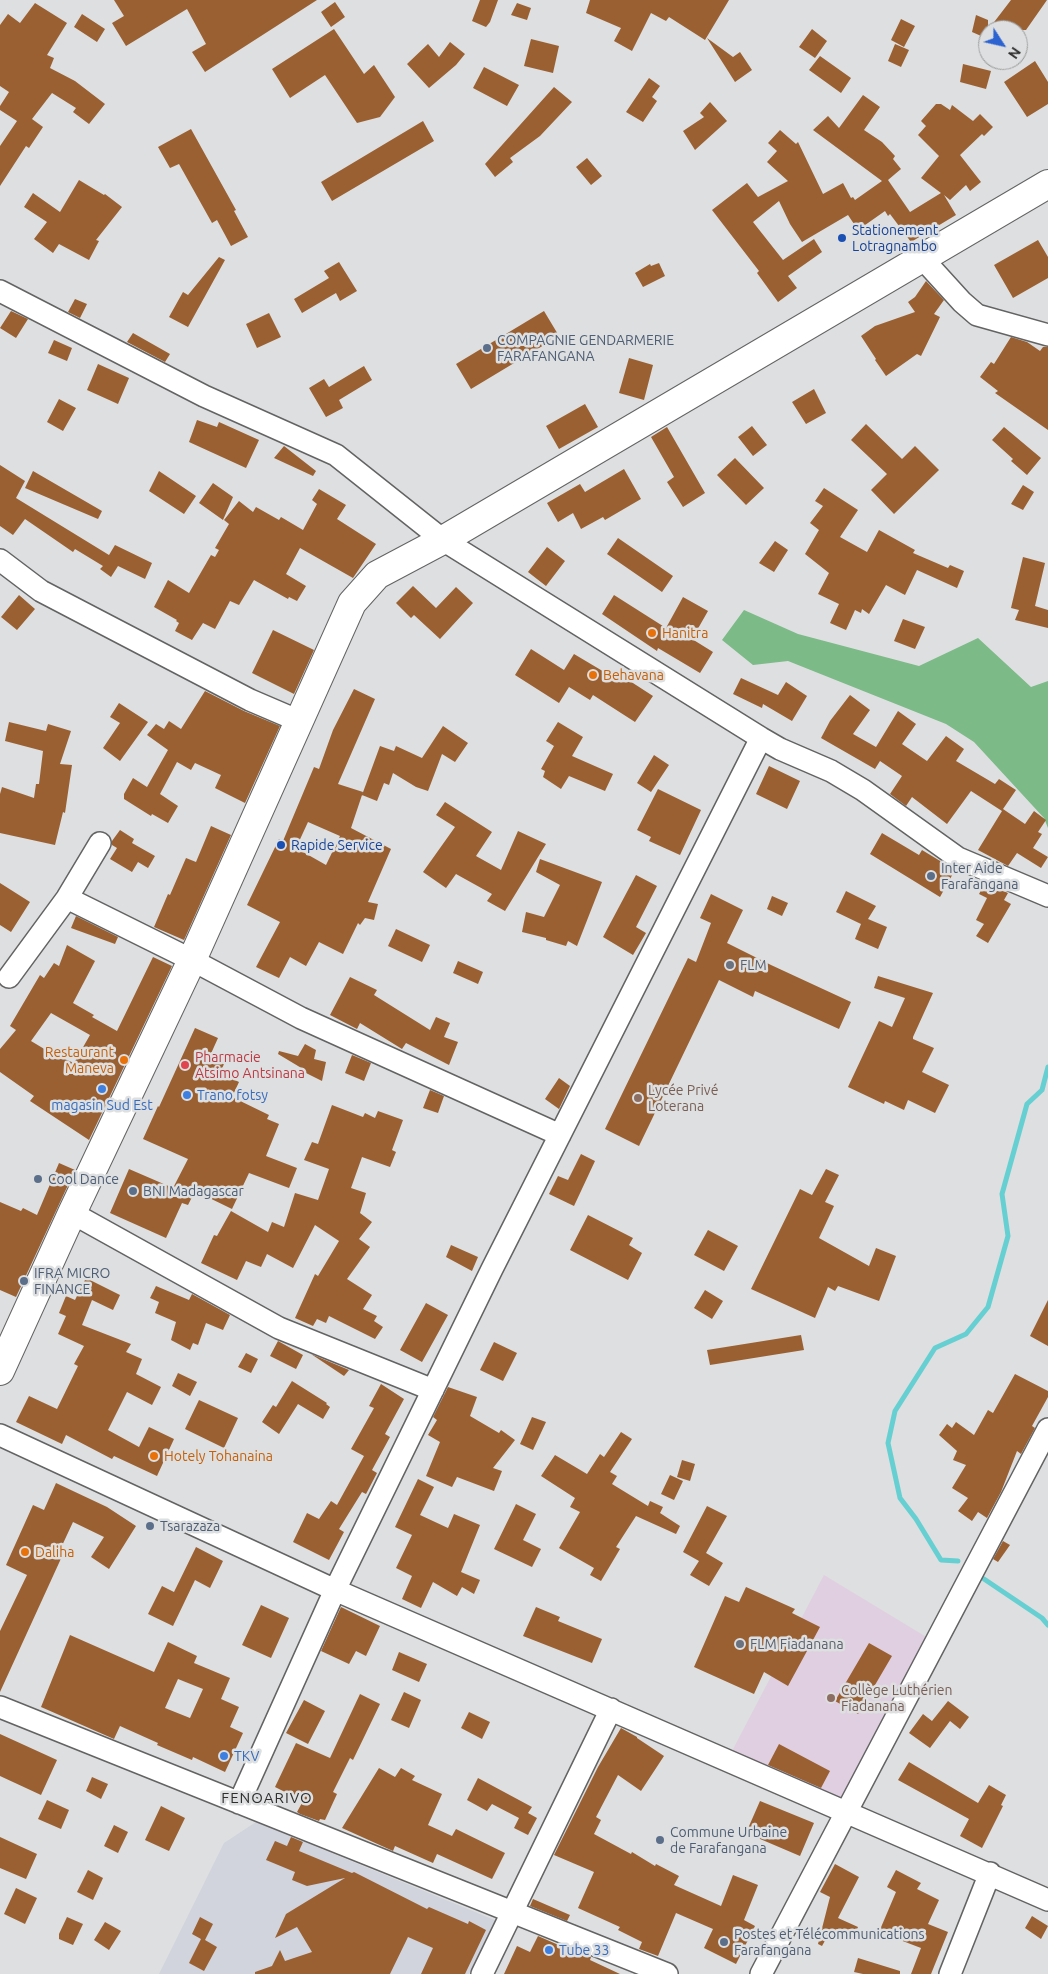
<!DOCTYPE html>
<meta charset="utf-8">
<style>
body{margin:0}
#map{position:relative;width:1048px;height:1974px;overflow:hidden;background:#dedfe0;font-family:Ubuntu,sans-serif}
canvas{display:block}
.north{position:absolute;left:978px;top:20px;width:50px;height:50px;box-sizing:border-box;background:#dedfe0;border:1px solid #989999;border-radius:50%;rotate:125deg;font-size:14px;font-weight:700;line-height:20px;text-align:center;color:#2f2f2f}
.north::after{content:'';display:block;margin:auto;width:18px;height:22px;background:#2c63d1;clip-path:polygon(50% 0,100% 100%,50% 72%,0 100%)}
</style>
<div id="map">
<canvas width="1048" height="1974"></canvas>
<div class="north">N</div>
</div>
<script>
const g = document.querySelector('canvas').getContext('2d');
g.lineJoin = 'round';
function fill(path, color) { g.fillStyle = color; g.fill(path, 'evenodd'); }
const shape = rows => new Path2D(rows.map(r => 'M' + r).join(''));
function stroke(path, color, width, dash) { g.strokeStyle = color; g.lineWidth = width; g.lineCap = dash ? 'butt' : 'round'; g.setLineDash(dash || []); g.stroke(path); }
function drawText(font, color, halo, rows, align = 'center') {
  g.font = font + ' Ubuntu,sans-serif'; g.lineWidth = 5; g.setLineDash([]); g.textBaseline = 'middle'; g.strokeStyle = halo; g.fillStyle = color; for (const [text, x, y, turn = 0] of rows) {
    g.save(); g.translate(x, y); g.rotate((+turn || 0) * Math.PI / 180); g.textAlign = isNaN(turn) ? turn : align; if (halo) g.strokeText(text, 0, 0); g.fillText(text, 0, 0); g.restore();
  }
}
const built = shape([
 [256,1822,497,1921,469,1974,159,1974,224,1843]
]);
const industrial = shape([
 [824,1575,933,1641,846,1808,730,1755]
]);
const forest = shape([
 [744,610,798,634,919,666,978,638,1031,687,1048,681,1048,828,1044,818,974,742,946,724,788,661,753,665,722,640]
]);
const stream = shape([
 [958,1561,941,1560,916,1519,900,1498,888,1443,895,1411,935,1348,966,1334,988,1307,1008,1236,1002,1194,1027,1104,1042,1090,1048,1067],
 [984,1579,1042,1618,1048,1625]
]);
const building = shape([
 [114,0,317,0,205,72,192,52,206,44,187,9,126,46,112,23,124,16],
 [480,0,498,0,490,22,486,27,472,21],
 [590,0,729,0,705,40,669,17,666,21,651,13,632,51,614,41,621,28,586,13],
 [1011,0,1047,0,1026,30,988,30],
 [335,2,345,17,331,27,321,12],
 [35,3,67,23,47,55,54,58,50,68,75,81,105,104,89,124,73,112,76,108,52,93,32,119,43,127,29,148,26,146,0,186,0,146,17,121,0,110,0,106,9,92,0,86,0,25,8,14,20,23],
 [517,3,531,8,527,20,511,15],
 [82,14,105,29,97,42,74,27],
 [976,15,988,20,988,39,972,32],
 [901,19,915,26,904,47,891,40],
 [334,29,364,74,374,65,395,97,380,117,357,123,325,75,290,98,272,69],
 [812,29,827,41,815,58,799,47],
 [707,38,733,57,740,52,752,70,735,82],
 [531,39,559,46,553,73,524,66],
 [450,42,465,54,456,65,429,88,407,64,428,44,439,57],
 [895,44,909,50,901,67,888,61],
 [820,56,851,78,841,93,809,70],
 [1035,61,1048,82,1048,104,1027,117,1004,82],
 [963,64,991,71,986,89,960,82],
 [484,67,519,85,507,106,473,88],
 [649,78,660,86,652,97,657,101,643,122,626,112],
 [554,87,572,102,540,136,510,158,513,162,495,177,485,164],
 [863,95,880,107,864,130,882,142,895,156,893,159,901,169,888,180,910,212,941,193,921,178,939,156,918,135,926,126,921,121,936,104,941,104,950,110,952,105,973,121,980,114,993,127,984,136,982,134,960,155,981,182,970,191,966,185,950,200,944,195,956,215,911,242,890,214,888,216,885,211,858,230,848,215,802,242,790,224,779,201,753,222,783,260,814,239,822,252,788,276,797,288,778,302,757,273,759,271,712,210,747,183,758,197,788,181,767,162,777,151,768,143,780,130,796,144,798,142,823,194,843,183,851,198,853,197,855,200,882,181,813,130,828,116,839,128],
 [710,102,727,121,695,150,683,131,704,117,700,113],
 [423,121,434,141,332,201,321,182],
 [191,129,236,210,234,211,248,237,231,246,217,220,212,223,179,164,170,168,158,147],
 [587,158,602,176,591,185,576,167],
 [79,180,104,195,105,194,122,207,96,240,99,241,89,260,59,244,53,253,34,239,47,222,24,207,33,193,60,212],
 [1038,240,1048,257,1048,278,1013,298,994,265],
 [219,257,225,260,188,327,169,317,183,292,188,295],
 [339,262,357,291,340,301,336,293,302,313,294,299,329,278,324,271],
 [659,263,665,276,643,287,635,273,650,264,651,266],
 [926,281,944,300,934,314,940,317,921,356,917,354,886,376,875,360,876,359,861,336,875,326,915,312,908,302,915,297],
 [75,299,87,304,80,318,68,312],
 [11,311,28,319,16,338,0,328],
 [544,311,559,336,471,389,456,364],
 [269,313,281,337,257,348,246,324],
 [133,333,170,354,165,362,127,342],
 [1011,337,1027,342,1040,351,1043,347,1048,347,1048,430,995,393,998,391,980,377,991,362,994,364],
 [54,340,72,348,67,361,48,353],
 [629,358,653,365,644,400,619,393],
 [98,364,129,378,118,404,87,390],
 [364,366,372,380,339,400,343,408,326,417,309,388,324,379,329,387],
 [814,389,826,413,806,424,792,402],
 [59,399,76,408,63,431,47,422],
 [585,404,598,427,559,449,546,426],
 [197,420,217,427,219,422,259,440,246,468,189,442],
 [866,424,902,459,915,446,939,470,894,514,871,490,887,474,851,440],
 [752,426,767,445,753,456,738,437],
 [667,427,705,493,683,507,667,482,674,477,651,437],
 [1004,427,1041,458,1027,475,1011,461,1013,459,992,440],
 [284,446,316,471,313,476,274,458],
 [735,458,764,488,746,505,717,475],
 [0,465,25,481,16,498,109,555,115,545,152,563,145,579,118,566,111,577,100,569,103,566,75,549,73,552,25,519,13,535,0,526],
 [624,469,641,499,605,520,603,517,581,529,573,513,558,522,547,503,580,484,585,492],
 [33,471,102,511,98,519,25,488],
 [159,471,196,496,184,514,149,491],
 [213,483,233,497,223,520,199,503],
 [1023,485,1034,492,1023,510,1011,504],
 [824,488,858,510,840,537,867,552,879,530,915,550,913,553,948,568,950,565,964,571,957,588,917,570,905,595,886,585,869,614,862,609,861,613,855,610,846,630,830,623,839,604,818,594,829,573,805,554,819,530,810,523,823,506,815,501],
 [319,489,346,505,337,519,376,544,353,578,300,548,286,574,306,586,297,601,289,597,288,599,254,580,239,605,230,601,215,629,203,623,192,640,175,631,179,623,176,621,177,620,154,607,168,580,189,593,211,555,215,557,219,550,215,548,229,524,224,520,239,501,253,512,256,507,279,520,281,517,303,530,317,504,312,500],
 [618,538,673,576,662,592,607,554],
 [775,541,788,550,774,572,759,563],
 [547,547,565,561,546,586,528,572],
 [1023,557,1045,563,1035,606,1048,610,1048,628,1015,620,1019,610,1011,608],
 [413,586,436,608,456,587,473,603,440,639,414,615,411,618,396,603],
 [19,595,35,609,17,630,1,617],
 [614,595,666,628,683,597,708,611,692,639,713,652,700,673,658,648,657,651,602,614],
 [903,619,925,627,915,649,894,641],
 [273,630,314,650,294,694,252,673],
 [531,649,564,670,574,654,616,679,619,674,653,696,635,722,593,695,590,700,569,687,559,703,515,675],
 [741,678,778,695,786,682,807,696,792,721,763,704,762,708,733,694],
 [354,689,375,699,338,784,363,792,351,828,391,849,368,902,378,904,374,920,365,918,360,925,358,923,343,954,319,942,306,966,290,957,279,978,256,967,280,922,247,905,279,839,283,841,314,767,319,769,333,730],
 [308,822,340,836,326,865,296,848],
 [205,691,244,711,280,726,245,803,215,788,221,775,195,763,191,770,177,762,160,794,178,806,168,823,152,814,151,816,124,799,124,794,133,778,147,787,168,750,147,735,156,724,164,729,169,721,181,729],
 [850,695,870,710,853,734,876,747,898,711,916,724,902,744,927,761,946,736,964,749,956,761,995,784,999,779,1016,790,1003,809,1025,824,1034,811,1046,820,1038,832,1042,834,1033,848,1048,857,1041,868,1017,853,1008,866,978,850,1002,811,971,791,947,824,912,797,906,806,890,794,902,776,880,761,875,769,821,738,830,721],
 [119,703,148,722,120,761,103,748,120,723,110,717],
 [9,722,46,731,48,724,71,731,60,764,72,765,65,813,63,812,55,845,0,833,0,794,2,787,34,798,36,784,39,784,43,751,5,741],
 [558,722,583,737,572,756,613,774,605,791,569,776,561,789,543,777,545,771,541,769,554,746,546,741],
 [443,726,468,743,455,762,442,754,428,791,416,787,393,773,389,785,384,783,377,801,362,795,380,746,394,751,396,746,422,758],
 [654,755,669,765,651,792,637,783],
 [769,766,800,781,787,809,756,794],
 [658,789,701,810,680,855,649,841,651,837,637,830],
 [445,802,492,832,476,856,501,870,518,831,546,844,505,911,487,901,492,894,456,874,446,888,423,872,455,827,436,815],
 [211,826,231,835,184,940,154,927,168,894,170,895,186,858,196,862],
 [120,830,134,839,132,843,155,856,148,868,138,862,132,872,110,859,117,848,112,845,112,841],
 [882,833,919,855,922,850,955,870,940,897,870,854],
 [540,859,602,882,577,946,568,941,566,946,546,940,546,938,522,932,526,912,544,917,560,885,536,872],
 [636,875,657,886,636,927,646,933,633,955,603,937],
 [0,883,30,902,11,932,0,925],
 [985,883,1008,893,1004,900,1011,904,988,943,976,936,984,924,976,920,987,898,979,894],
 [846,891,876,906,868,919,887,927,878,949,855,939,861,924,836,912],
 [711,894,743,910,727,943,771,965,851,1002,839,1029,755,991,753,997,719,980,639,1146,605,1129,688,958,696,962,711,923,700,918],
 [772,896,788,903,782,916,767,909],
 [76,916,118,937,115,944,71,928],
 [396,929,430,945,422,962,388,946],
 [67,945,95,961,73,1003,94,1015,92,1017,117,1031,153,957,172,966,89,1140,30,1101,34,1096,0,1072,0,1049,16,1030,10,1026,40,975,44,978,54,963,59,966],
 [51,1013,90,1035,74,1063,62,1058,61,1059,31,1041],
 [458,961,483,972,478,984,453,973],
 [878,976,933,993,913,1037,913,1039,934,1048,922,1072,949,1085,935,1113,908,1100,904,1110,885,1101,884,1104,848,1087,879,1021,892,1027,905,998,874,988],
 [350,977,377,990,374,995,430,1030,436,1017,450,1023,444,1037,458,1042,449,1065,406,1043,402,1049,360,1023,357,1029,330,1015],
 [195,1028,218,1038,209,1058,224,1064,220,1073,239,1082,232,1097,269,1115,267,1119,279,1124,266,1156,297,1168,289,1188,249,1173,232,1209,195,1191,188,1205,182,1203,166,1238,110,1213,129,1169,173,1188,188,1159,143,1139,158,1106,159,1107],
 [305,1044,316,1050,314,1059,326,1062,322,1081,302,1071,303,1069,278,1054,279,1051,298,1056],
 [352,1055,371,1063,364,1081,345,1073],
 [559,1078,570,1086,559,1109,545,1099],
 [430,1090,444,1096,438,1113,423,1108],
 [332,1105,363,1117,365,1113,375,1118,378,1111,403,1120,392,1150,396,1152,390,1167,362,1157,351,1188,366,1193,360,1213,372,1222,359,1239,370,1247,347,1279,372,1295,363,1309,377,1316,374,1321,383,1327,375,1339,329,1316,326,1323,317,1319,313,1326,295,1318,315,1274,318,1276,339,1241,315,1225,293,1268,267,1254,261,1267,246,1261,237,1280,201,1263,214,1235,217,1236,231,1211,268,1232,272,1222,284,1227,295,1193,318,1200,329,1169,304,1160,312,1142,318,1144],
 [581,1154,595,1161,574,1206,549,1194,558,1176,568,1180],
 [59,1163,75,1170,16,1297,0,1290,0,1202,21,1211,23,1208,37,1215],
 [826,1169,839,1175,825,1202,834,1206,819,1238,869,1266,876,1248,896,1256,879,1301,838,1286,835,1291,828,1287,815,1318,751,1289,800,1189,812,1195],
 [588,1215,633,1238,629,1245,642,1253,628,1280,570,1250],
 [708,1230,738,1246,724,1271,694,1255],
 [451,1245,478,1257,472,1271,446,1257],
 [86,1278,120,1295,113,1310,92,1300,82,1325,131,1344,126,1352,142,1359,136,1374,161,1387,152,1405,127,1392,108,1430,139,1447,149,1427,174,1439,157,1476,114,1456,112,1459,66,1435,62,1444,16,1422,29,1396,57,1409,78,1366,74,1364,84,1346,58,1334,66,1316,59,1313,66,1296,75,1300],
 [156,1286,189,1300,192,1294,230,1315,223,1330,206,1323,198,1345,193,1343,190,1350,171,1340,176,1322,155,1313,159,1302,150,1298],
 [705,1290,723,1301,712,1319,694,1308],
 [1048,1300,1048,1346,1030,1336],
 [426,1303,448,1315,422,1362,400,1350],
 [801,1335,804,1350,710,1365,707,1350],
 [278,1341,303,1355,296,1369,270,1356],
 [494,1342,517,1353,503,1381,480,1370],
 [246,1353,258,1359,251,1373,238,1367],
 [311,1354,349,1370,344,1376],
 [178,1373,197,1382,190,1396,172,1386],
 [1015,1374,1048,1391,1048,1397,1032,1426,1035,1428,1021,1454,1017,1451,1001,1492,987,1518,978,1512,972,1521,958,1511,968,1498,952,1488,966,1465,953,1460,957,1451,939,1435,947,1424,952,1428,956,1422,974,1435,988,1410,993,1413],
 [292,1381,327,1403,326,1404,330,1407,323,1419,298,1404,279,1434,262,1422,273,1405,276,1407],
 [381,1384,404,1399,385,1434,390,1437,372,1470,377,1473,366,1494,362,1492,339,1529,344,1532,329,1560,293,1542,307,1513,319,1519,331,1501,337,1505,364,1456,351,1449,374,1408,369,1406],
 [448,1387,477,1397,470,1416,499,1433,501,1430,515,1440,493,1468,502,1471,494,1491,457,1477,452,1487,426,1476,440,1442,428,1435,437,1420,433,1417],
 [199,1400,238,1418,224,1448,185,1429],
 [532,1417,546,1422,533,1450,520,1444],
 [621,1432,632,1439,610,1472,617,1476,612,1484,648,1506,650,1501,663,1507,660,1513,680,1526,676,1534,636,1516,616,1547,620,1549,601,1581,590,1575,594,1568,559,1548,580,1512,570,1507,575,1498,541,1476,555,1455,587,1474,600,1454,604,1457],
 [682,1460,695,1464,690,1481,677,1477],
 [670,1475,683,1481,674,1500,661,1494],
 [418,1479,434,1487,420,1515,448,1528,454,1514,480,1525,461,1572,480,1580,474,1594,462,1587,457,1596,433,1582,421,1608,402,1599,412,1576,396,1568,412,1535,395,1527],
 [56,1483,107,1507,136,1526,109,1569,91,1557,104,1537,73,1522,60,1550,64,1552,0,1692,0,1631,27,1575,6,1565,33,1505,44,1510],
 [516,1504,536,1514,523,1540,541,1549,532,1567,494,1549],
 [707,1506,727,1516,706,1553,723,1563,709,1586,690,1575,699,1561,683,1552],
 [1003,1541,1010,1545,998,1562,993,1559],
 [196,1547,223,1561,210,1588,195,1580,173,1626,148,1614,162,1586,174,1592],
 [746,1587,795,1609,792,1613,820,1627,788,1686,764,1672,754,1694,694,1667,725,1596,739,1602],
 [261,1605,289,1618,271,1658,242,1645],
 [341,1607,380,1626,366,1656,356,1651,349,1664,321,1651],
 [536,1607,560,1617,558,1621,602,1639,592,1663,523,1636],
 [70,1635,154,1672,168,1642,197,1656,194,1663,230,1678,221,1699,239,1707,230,1727,243,1733,225,1772,193,1757,192,1760,157,1745,158,1743,120,1726,114,1739,41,1707],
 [178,1679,203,1689,190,1718,165,1708],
 [869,1643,892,1656,858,1714,835,1701],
 [399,1652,427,1664,419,1682,392,1670],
 [404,1692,421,1700,409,1728,391,1720],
 [360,1694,380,1704,353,1760,350,1758,333,1792,337,1794,325,1820,320,1819,319,1821,300,1814,297,1812,303,1801,275,1787,296,1743,330,1758],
 [304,1700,325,1711,308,1744,286,1733],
 [948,1701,969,1717,960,1729,950,1721,930,1748,909,1733,923,1714,932,1721],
 [469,1712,490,1722,482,1739,461,1728],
 [621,1728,637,1737,637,1738,664,1756,641,1791,618,1775,596,1817,601,1820,594,1834,631,1854,632,1852,655,1866,656,1864,679,1876,674,1885,721,1906,733,1875,758,1885,744,1920,755,1926,736,1964,704,1948,713,1929,676,1913,658,1956,639,1949,642,1942,618,1930,620,1927,578,1908,594,1872,554,1855,598,1767],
 [0,1734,57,1760,41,1795,0,1776],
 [779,1744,830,1771,821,1788,768,1765],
 [909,1762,978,1803,989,1785,1006,1795,1001,1805,1003,1806,982,1848,960,1836,969,1819,898,1780],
 [379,1768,395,1777,401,1768,415,1776,412,1780,442,1794,428,1825,452,1836,456,1829,505,1853,492,1879,437,1854,433,1863,395,1846,393,1851,342,1828],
 [92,1777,108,1784,101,1799,86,1791],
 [478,1778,532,1807,528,1813,537,1818,528,1835,514,1828,519,1818,492,1804,487,1811,467,1800],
 [47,1800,69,1810,61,1829,38,1819],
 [760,1801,814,1823,800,1856,746,1833],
 [161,1806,185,1818,169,1851,145,1840],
 [114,1825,128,1832,118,1853,104,1846],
 [0,1837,37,1854,26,1879,0,1868],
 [291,1837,303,1842,299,1851,352,1873,354,1872,427,1909,429,1907,468,1924,469,1921,486,1930,465,1974,421,1974,433,1948,408,1937,390,1974,255,1974,255,1972,272,1966,280,1950,285,1961,312,1952,297,1927,275,1938,286,1914,345,1878,307,1886,292,1880,295,1872,266,1860,275,1841,287,1846],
 [835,1864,859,1877,838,1918,858,1927,853,1939,831,1930,822,1946,818,1944,830,1897,820,1892],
 [88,1870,103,1878,93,1900,77,1892],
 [896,1870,921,1883,917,1889,939,1900,928,1924,948,1932,931,1974,911,1974,921,1948,879,1932,896,1892,887,1887],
 [16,1888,37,1898,25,1924,4,1914],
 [533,1899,570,1915,567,1921,530,1906],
 [1032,1916,1048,1926,1041,1939,1025,1928],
 [67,1917,83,1924,73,1945,59,1939,59,1934],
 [200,1917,213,1924,205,1940,217,1947,204,1971,189,1963,201,1939,192,1934],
 [105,1922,121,1931,109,1950,94,1940],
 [538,1936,570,1950,591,1957,590,1960,620,1974,504,1974,517,1946,530,1952],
 [858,1958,900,1971,900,1974,863,1974,854,1972]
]);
const minor = shape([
 [922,258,962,302,977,315,1048,335],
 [0,291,204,396,336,455,443,540,761,738,780,749,831,771,863,790,958,858,1048,896],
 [0,560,41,591,250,700,299,721],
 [67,898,192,960,301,1018,560,1135],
 [9,977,67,898,100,843],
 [72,1213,279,1328,433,1390],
 [0,1435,335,1590,1048,1900],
 [0,1707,667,1974],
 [239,1803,335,1590,492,1269,761,738],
 [482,1974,611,1709],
 [761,1974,1048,1429],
 [950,1974,990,1873]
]);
const major = shape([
 [0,1371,72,1213,192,960,352,603,377,575,443,540,1048,184]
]);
const markers = [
 [842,238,5,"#1a4fb4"],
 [487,348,5,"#5c6f8a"],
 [652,633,5,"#e8710a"],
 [593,675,5,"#e8710a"],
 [281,845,5,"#1a4fb4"],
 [931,876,5,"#5c6f8a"],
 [730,965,5,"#6b7280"],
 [124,1060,5,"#e8710a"],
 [185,1065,5,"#e0444e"],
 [102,1089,5,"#3f7fe0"],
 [187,1095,5,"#3f7fe0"],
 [638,1098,5,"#8d6e63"],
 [38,1179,5,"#5c6f8a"],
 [133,1191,5,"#5c6f8a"],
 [24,1281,5,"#5c6f8a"],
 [154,1456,5,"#e8710a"],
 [150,1526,5,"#5c6f8a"],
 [25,1552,5,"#e8710a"],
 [740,1644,5,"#6b7280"],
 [831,1698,5,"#8d6e63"],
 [224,1756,5,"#3f7fe0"],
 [660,1840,5,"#5c6f8a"],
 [724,1942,5,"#5c6f8a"],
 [549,1950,5,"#3f7fe0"]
];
const transitNames = [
 ["Stationement",852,230],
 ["Lotragnambo",852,246],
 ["Rapide Service",291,845]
];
const serviceNames = [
 ["COMPAGNIE GENDARMERIE",497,340],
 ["FARAFANGANA",497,356],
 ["Inter Aide",941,868],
 ["Farafangana",941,884],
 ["Cool Dance",48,1179],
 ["BNI Madagascar",143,1191],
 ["IFRA MICRO",34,1273],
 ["FINANCE",34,1289],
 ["Tsarazaza",160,1526],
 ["Commune Urbaine",670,1832],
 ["de Farafangana",670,1848],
 ["Postes et Télécommunications",734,1934],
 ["Farafangana",734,1950]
];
const foodNames = [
 ["Hanitra",662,633],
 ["Behavana",603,675],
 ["Restaurant",114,1052,"right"],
 ["Maneva",114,1068,"right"],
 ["Hotely Tohanaina",164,1456],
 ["Daliha",35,1552]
];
const worshipNames = [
 ["FLM",740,965],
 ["FLM Fiadanana",750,1644]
];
const healthNames = [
 ["Pharmacie",195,1057],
 ["Atsimo Antsinana",195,1073]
];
const educationNames = [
 ["Lycée Privé",648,1090],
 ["Loterana",648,1106],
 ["Collège Luthérien",841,1690],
 ["Fiadanana",841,1706]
];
const shopNames = [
 ["Trano fotsy",197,1095],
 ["magasin Sud Est",102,1105,"center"],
 ["TKV",234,1756],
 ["Tube 33",559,1950]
];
const neighbourhoodNames = [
 ["FENOARIVO",267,1798]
];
fill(built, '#d1d4dc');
fill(industrial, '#e0cfe0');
fill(forest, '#7cba87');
stroke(stream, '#66cfd2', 5);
fill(building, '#9a6032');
stroke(minor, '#636364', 24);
stroke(major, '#636364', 30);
stroke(minor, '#fff', 21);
stroke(major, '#fff', 28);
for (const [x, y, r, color] of markers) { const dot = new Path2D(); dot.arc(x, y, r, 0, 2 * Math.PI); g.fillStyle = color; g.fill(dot); stroke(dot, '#dedfe0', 2); }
drawText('14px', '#164399', '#dedfe0', transitNames, 'left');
drawText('14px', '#4e5e75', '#dedfe0', serviceNames, 'left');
drawText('14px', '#c56008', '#dedfe0', foodNames, 'left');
drawText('14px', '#5b616d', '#dedfe0', worshipNames, 'left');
drawText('14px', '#be3a42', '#dedfe0', healthNames, 'left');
drawText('14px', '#785e54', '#dedfe0', educationNames, 'left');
drawText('14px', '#366cbe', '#dedfe0', shopNames, 'left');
g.letterSpacing = '1px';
drawText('15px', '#2f2f2f', '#dedfe0', neighbourhoodNames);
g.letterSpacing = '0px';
</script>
